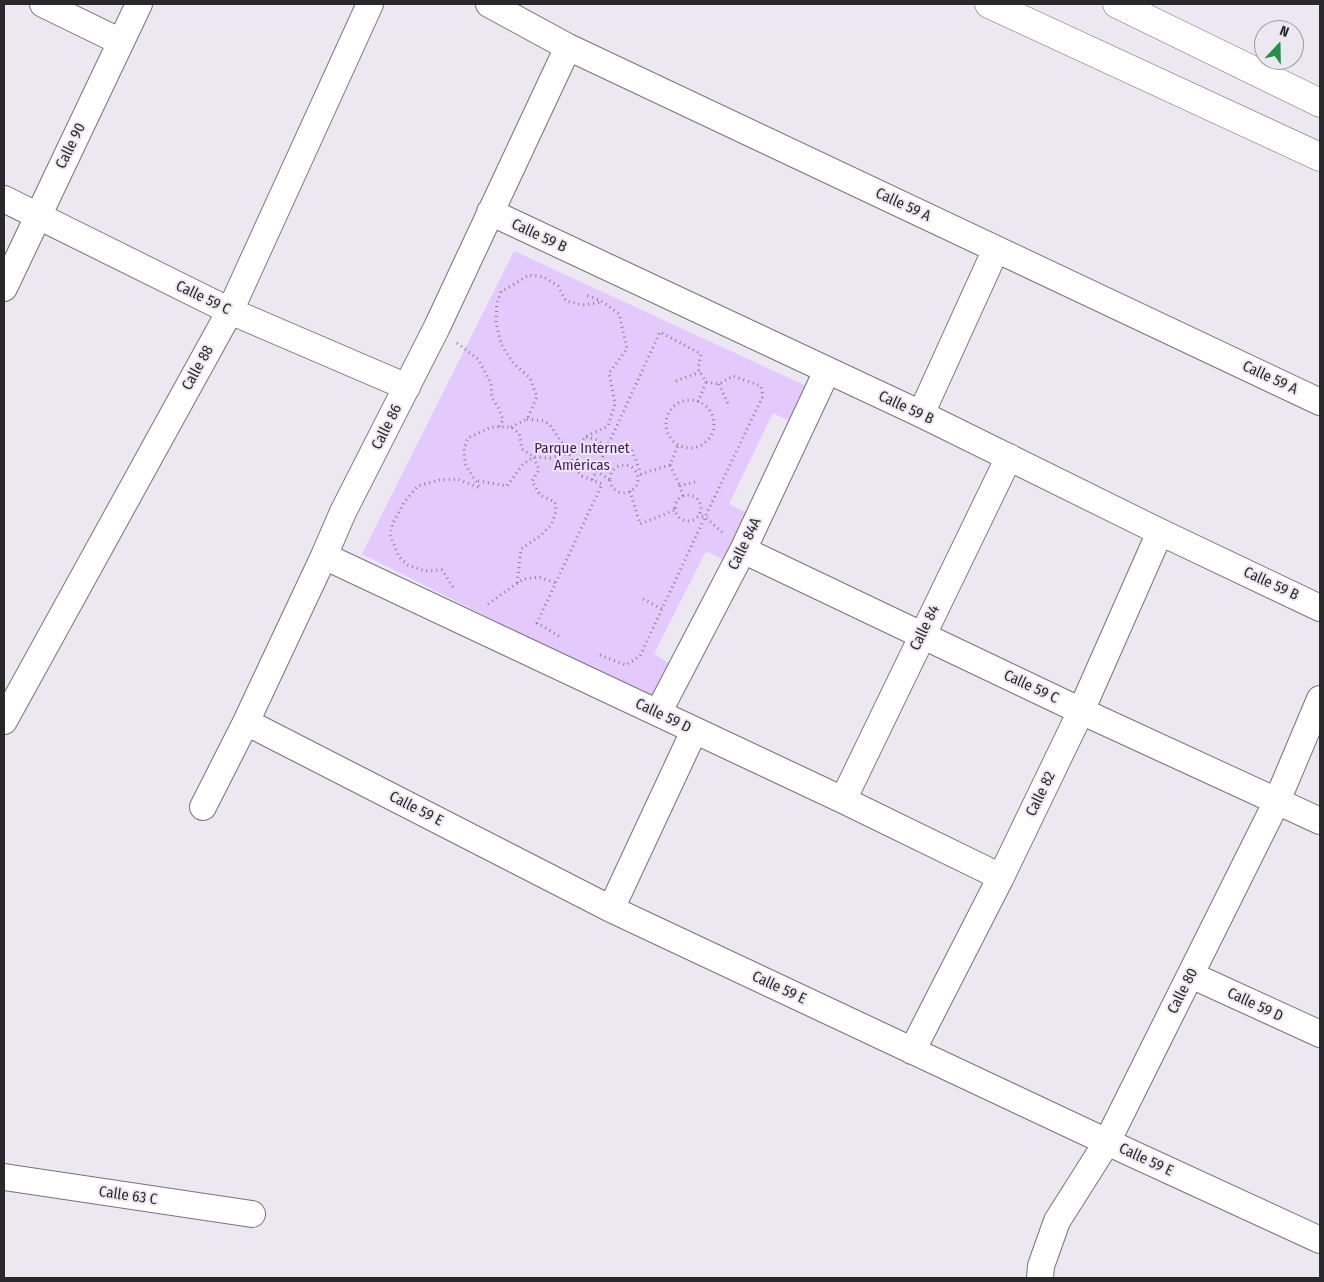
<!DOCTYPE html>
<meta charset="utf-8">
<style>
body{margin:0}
#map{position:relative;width:1324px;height:1282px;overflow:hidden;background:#ece8f1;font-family:"Fira Sans Condensed",sans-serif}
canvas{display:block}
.frame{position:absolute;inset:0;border:5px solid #29282b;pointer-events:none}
.north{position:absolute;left:1254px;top:20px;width:50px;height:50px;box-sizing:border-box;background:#ece8f1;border:1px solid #9e9ba2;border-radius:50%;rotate:21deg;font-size:14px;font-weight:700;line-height:20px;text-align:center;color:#29282b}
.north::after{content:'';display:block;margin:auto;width:18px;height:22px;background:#219048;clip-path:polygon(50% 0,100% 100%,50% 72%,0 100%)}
</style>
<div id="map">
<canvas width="1324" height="1282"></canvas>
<div class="frame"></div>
<div class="north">N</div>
</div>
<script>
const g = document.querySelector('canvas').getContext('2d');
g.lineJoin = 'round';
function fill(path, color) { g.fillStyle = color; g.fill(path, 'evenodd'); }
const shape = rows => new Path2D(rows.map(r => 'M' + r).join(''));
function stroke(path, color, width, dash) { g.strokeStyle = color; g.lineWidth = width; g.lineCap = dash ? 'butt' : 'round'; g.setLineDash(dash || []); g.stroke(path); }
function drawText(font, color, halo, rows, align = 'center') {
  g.font = font + ' "Fira Sans Condensed",sans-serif'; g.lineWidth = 4; g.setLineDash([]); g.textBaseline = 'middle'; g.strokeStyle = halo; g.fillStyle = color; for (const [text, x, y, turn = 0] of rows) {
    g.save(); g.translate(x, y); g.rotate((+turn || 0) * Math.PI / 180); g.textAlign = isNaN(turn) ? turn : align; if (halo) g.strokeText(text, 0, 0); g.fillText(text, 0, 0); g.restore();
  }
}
const green = shape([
 [514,251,813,389,799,426,773,413,729,504,751,515,729,563,706,551,654,654,675,667,665,693,645,696,362,554]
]);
const path = shape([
 [457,343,478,359,491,383,492,398,498,407,503,420,499,427],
 [676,381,700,372],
 [719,384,728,404],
 '666 424a24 24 0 1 1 48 0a24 24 0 1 1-48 0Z',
 [698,402,706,382],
 [527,419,544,421,550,425,569,453,576,470,582,476,592,480],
 [511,427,527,419,537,397,530,378,513,363,501,344,496,322,497,303,501,292,529,275,544,277,558,286,566,301,583,305,602,302],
 [586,437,597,440,607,448],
 [632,450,641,474,670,465,678,445],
 [670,465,680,486],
 '610 479a14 14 0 1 1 28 0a14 14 0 1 1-28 0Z',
 [596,471,610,480],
 [478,481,507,486,523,464,534,457,539,470,532,481,540,495,555,502,556,512,551,525,540,536,521,549,517,584],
 [630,491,640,524,675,510],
 '675 508a13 13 0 1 1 26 0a13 13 0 1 1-26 0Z',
 [683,496,680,486,698,481],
 [453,587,442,570,425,571,408,565,399,557,390,535,393,523,405,501,418,486,439,480,457,479,480,488,465,464,464,449,468,438,491,427,511,427,519,433,522,449,534,457,550,458,573,452,585,437,608,426,615,404,609,373,627,349,619,314,603,302,584,294],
 [643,599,662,609],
 [488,604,523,579,539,577,556,583],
 [559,636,537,623,602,484,592,480,660,332,701,354,698,369,706,382,719,384,733,376,761,386,763,396,705,517,723,533],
 [600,655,626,665,640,656,705,517,698,515]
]);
const minor = shape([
 [43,4,121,42],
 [489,4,568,47,1320,402],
 [4,199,230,311,407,387],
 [490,212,921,414,1160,532,1320,608],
 [4,288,139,4],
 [921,414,996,249],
 [743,550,1081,711,1320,821],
 [324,556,843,800,1001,877],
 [658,713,743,550,827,371],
 [4,721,230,311,370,4],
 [246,722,611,909,1107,1142,1320,1240],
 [843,800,1009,457],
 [203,807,246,722,324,556,343,512,437,327,568,47],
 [611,909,694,731],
 [1191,975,1320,1034],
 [912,1051,1001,877,1081,711,1160,532],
 [4,1177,252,1214],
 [1040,1278,1041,1266,1057,1221,1107,1142,1277,801,1320,699]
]);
const secondary = shape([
 [989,4,1320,157],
 [1117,4,1320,103]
]);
const streetNames = [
 ["Calle 90",71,146,-64],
 ["Calle 59 A",903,205,25],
 ["Calle 59 B",539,236,25],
 ["Calle 59 C",203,298,26],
 ["Calle 88",198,368,-61],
 ["Calle 59 A",1270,378,25],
 ["Calle 59 B",906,408,25],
 ["Calle 86",387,427,-63],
 ["Calle 84A",745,544,-64],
 ["Calle 59 B",1271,584,25],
 ["Calle 84",925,628,-64],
 ["Calle 59 C",1031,687,25],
 ["Calle 59 D",663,716,26],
 ["Calle 82",1041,794,-64],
 ["Calle 59 E",416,809,27],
 ["Calle 59 E",779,988,25],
 ["Calle 80",1183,991,-63],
 ["Calle 59 D",1255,1005,25],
 ["Calle 59 E",1146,1160,25],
 ["Calle 63 C",128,1196,8]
];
const parkNames = [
 ["Parque Internet",582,449],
 ["Américas",582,466]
];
fill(green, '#e4c9fd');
stroke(minor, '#77737b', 28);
stroke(secondary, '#77737b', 29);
stroke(path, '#87858b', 3, [1, 4]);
stroke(minor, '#fff', 26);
stroke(secondary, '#fff', 28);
drawText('15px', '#29282b', '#ece8f1', streetNames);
drawText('15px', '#461765', '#ece8f1', parkNames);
</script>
